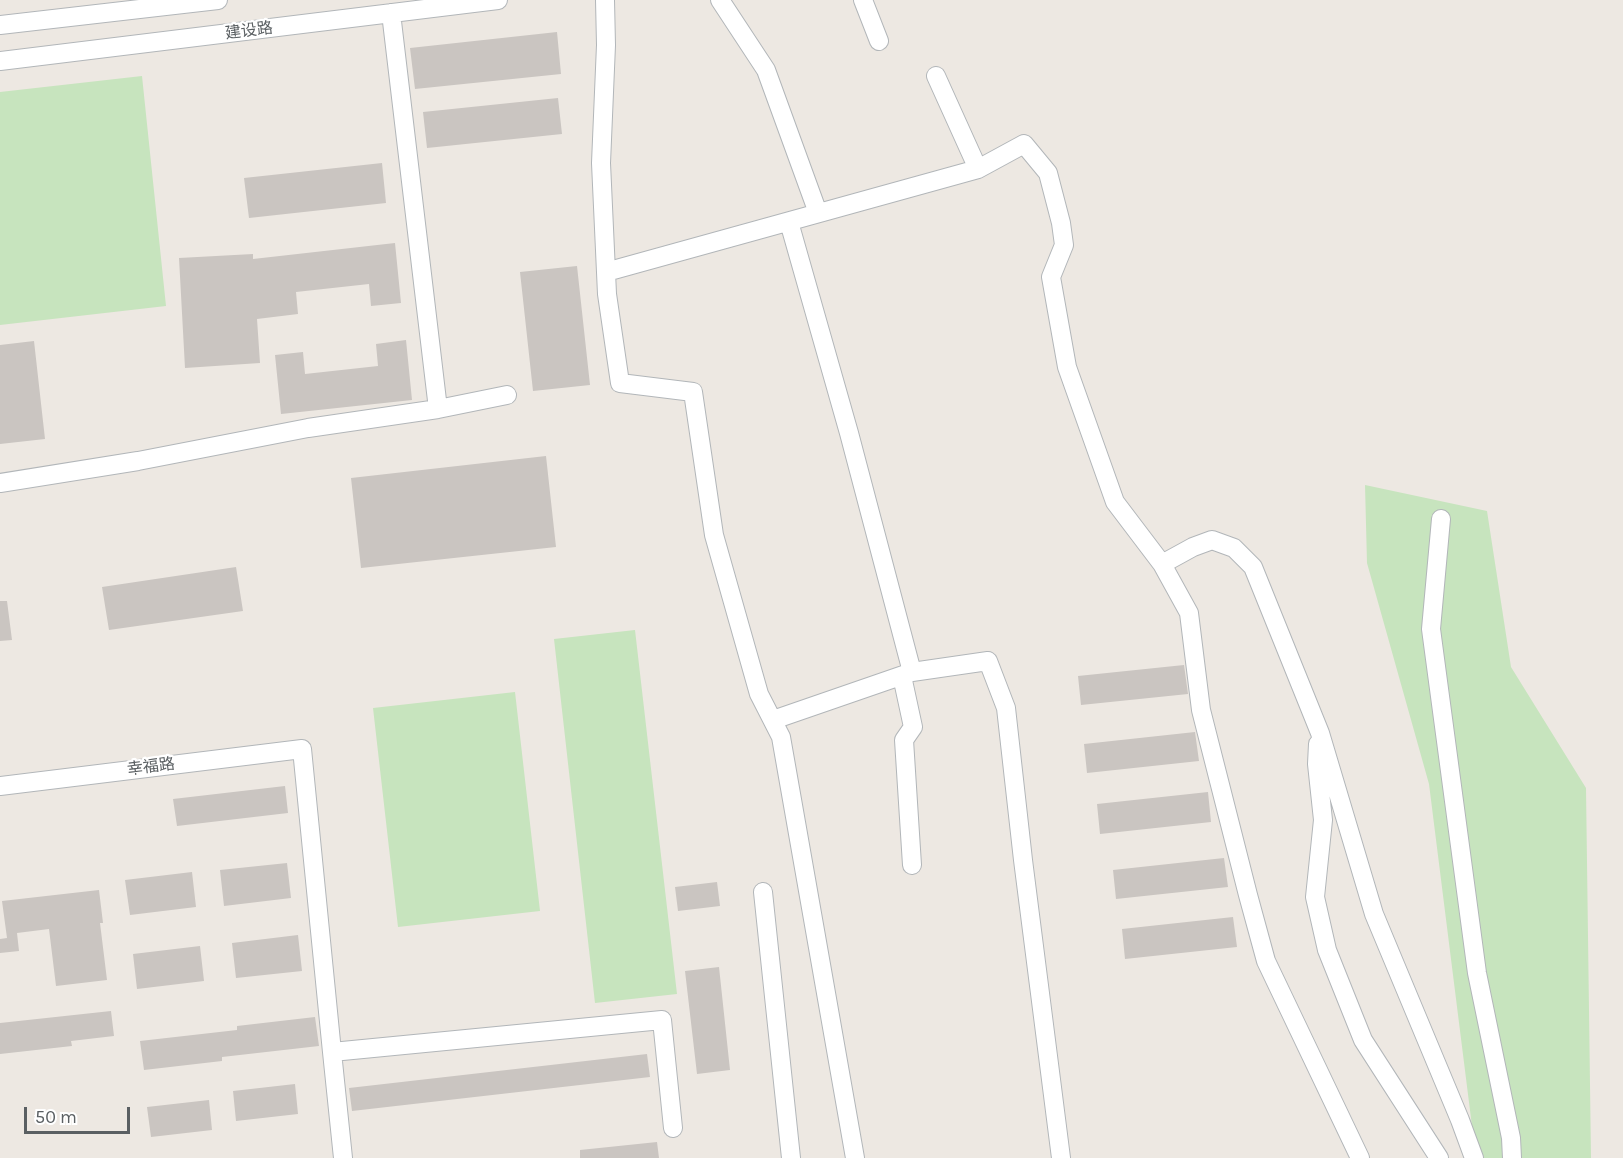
<!DOCTYPE html>
<meta charset="utf-8">
<style>
body{margin:0}
#map{position:relative;width:1623px;height:1158px;overflow:hidden;background:#ede8e2;font-family:Karla,sans-serif}
canvas{display:block}
.scale{position:absolute;left:24px;top:1107px;width:106px;height:27px;box-sizing:border-box;border:3px solid #5a5f62;border-top:0;padding-left:8px;font-size:18px;line-height:21px;white-space:nowrap;color:#5a5f62;-webkit-text-stroke:4px #fff;paint-order:stroke}
</style>
<div id="map">
<canvas width="1623" height="1158"></canvas>
<div class="scale">50 m</div>
</div>
<script>
const g = document.querySelector('canvas').getContext('2d');
g.lineJoin = 'round';
function fill(path, color) { g.fillStyle = color; g.fill(path, 'evenodd'); }
const shape = rows => new Path2D(rows.map(r => 'M' + r).join(''));
function stroke(path, color, width, dash) { g.strokeStyle = color; g.lineWidth = width; g.lineCap = dash ? 'butt' : 'round'; g.setLineDash(dash || []); g.stroke(path); }
function drawText(font, color, halo, rows, align = 'center') {
  g.font = font + ' Karla,"Noto Sans SC",sans-serif'; g.lineWidth = 4.5; g.setLineDash([]); g.textBaseline = 'middle'; g.strokeStyle = halo; g.fillStyle = color; for (const [text, x, y, turn = 0] of rows) {
    g.save(); g.translate(x, y); g.rotate((+turn || 0) * Math.PI / 180); g.textAlign = isNaN(turn) ? turn : align; if (halo) g.strokeText(text, 0, 0); g.fillText(text, 0, 0); g.restore();
  }
}
const green = shape([
 [142,76,166,306,0,325,0,92],
 [1365,485,1487,511,1511,667,1586,788,1591,1158,1476,1158,1429,784,1367,563],
 [635,630,677,994,595,1003,554,639],
 [515,692,540,911,398,927,373,708]
]);
const building = shape([
 [557,32,561,74,415,89,410,48],
 [558,98,562,134,427,148,423,112],
 [382,163,386,203,249,218,244,178],
 [395,243,401,303,371,306,369,284,296,292,298,314,257,319,260,363,185,368,179,258,253,254,253,259],
 [577,266,590,385,533,391,520,272],
 [406,340,412,400,281,414,275,355,303,352,305,374,378,366,376,344],
 [34,341,45,439,0,444,0,345],
 [546,456,556,547,361,568,351,478],
 [236,567,243,611,109,630,102,587],
 [0,601,7,601,12,640,0,641],
 [1184,665,1188,694,1081,705,1078,676],
 [1195,732,1199,761,1087,773,1084,744],
 [285,786,288,813,177,826,173,799],
 [1208,792,1211,822,1100,834,1097,804],
 [1224,858,1228,887,1116,899,1113,870],
 [287,863,291,898,224,906,220,870],
 [192,872,196,907,130,915,125,880],
 [717,882,720,906,678,911,675,887],
 [99,890,103,923,100,923,107,980,56,986,49,929,17,933,19,951,0,953,0,939,7,938,2,901],
 [1233,917,1237,947,1125,959,1122,929],
 [298,935,302,971,236,978,232,943],
 [200,946,204,981,137,989,133,954],
 [719,967,730,1070,697,1074,685,971],
 [111,1011,114,1036,71,1041,72,1046,0,1054,0,1023],
 [315,1017,319,1046,222,1057,222,1061,144,1070,140,1041,237,1030,237,1026],
 [647,1054,650,1077,352,1111,349,1088],
 [295,1084,298,1114,236,1121,233,1091],
 [209,1100,212,1130,151,1137,147,1107],
 [657,1142,659,1158,580,1158,580,1150]
]);
const minor = shape([
 [605,0,606,45,601,163,607,294,620,383,693,392,714,535,759,694,781,737,855,1158],
 [720,0,766,70,818,213],
 [863,0,879,41],
 [391,13,438,409],
 [0,25,218,0],
 [0,61,498,0],
 [936,76,978,169],
 [789,222,849,433,912,672,988,661,1006,708,1023,860,1061,1158],
 [606,272,978,169,1024,144,1048,173,1061,223,1064,245,1051,277,1067,367,1115,502,1162,564,1189,613,1201,710,1248,895,1266,961,1360,1158],
 [0,483,138,461,308,428,438,409,507,395],
 [1441,519,1431,629,1477,973,1511,1138,1512,1158],
 [1162,564,1193,547,1212,540,1234,548,1253,567,1320,733,1374,914,1460,1120,1474,1158],
 [902,676,913,727,904,740,912,865],
 [773,720,912,672],
 [1318,744,1317,764,1323,820,1315,897,1327,950,1363,1040,1439,1158],
 [0,786,302,749,332,1052],
 [763,892,791,1158],
 [343,1158,332,1052,662,1020,673,1128]
]);
const streetNames = [
 ["建设路",249,31,-7],
 ["幸福路",151,767,-7]
];
fill(green, '#c7e4be');
fill(building, '#cac5c1');
stroke(minor, '#b2b6b9', 20);
stroke(minor, '#fff', 18);
drawText('16px', '#5a5f62', '#fff', streetNames);
</script>
